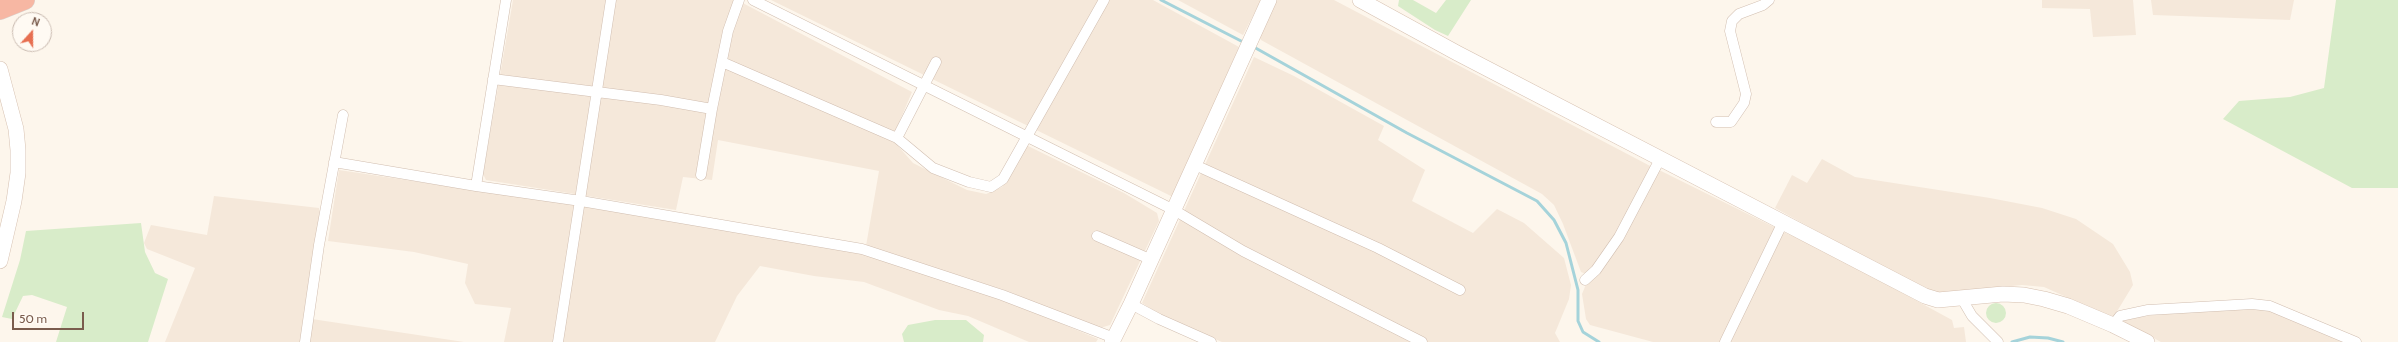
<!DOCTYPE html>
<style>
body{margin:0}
#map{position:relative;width:2398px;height:342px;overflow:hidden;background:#fdf6ec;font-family:Cabin,sans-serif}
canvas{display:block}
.north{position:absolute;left:12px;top:12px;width:40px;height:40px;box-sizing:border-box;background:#fffaf3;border:1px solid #cabbb1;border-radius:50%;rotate:21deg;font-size:11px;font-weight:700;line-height:16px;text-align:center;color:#7a5c4d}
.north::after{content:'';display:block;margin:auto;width:14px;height:18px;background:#e76f51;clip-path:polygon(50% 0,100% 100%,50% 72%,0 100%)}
.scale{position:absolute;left:12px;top:312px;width:72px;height:18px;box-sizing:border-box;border:2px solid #7a5c4d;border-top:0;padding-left:5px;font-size:12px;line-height:14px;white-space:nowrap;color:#7a5c4d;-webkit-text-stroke:3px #fffaf3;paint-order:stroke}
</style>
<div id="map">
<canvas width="2398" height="342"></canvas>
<div class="north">N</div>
<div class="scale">50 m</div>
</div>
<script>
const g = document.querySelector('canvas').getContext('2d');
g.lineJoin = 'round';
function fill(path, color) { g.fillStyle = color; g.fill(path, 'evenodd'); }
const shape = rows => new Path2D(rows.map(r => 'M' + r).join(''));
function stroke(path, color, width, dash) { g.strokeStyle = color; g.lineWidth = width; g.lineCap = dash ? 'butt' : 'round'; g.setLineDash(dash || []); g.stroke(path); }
const residential = shape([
 [513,0,737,0,912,92,892,139,913,163,967,190,986,194,1002,187,1026,145,1124,193,1157,213,1159,221,1110,325,1100,328,1082,323,1010,292,866,246,879,171,718,140,712,180,683,177,676,210,486,180,483,174],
 [771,0,1153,0,1239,47,1173,197],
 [1178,0,1261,0,1243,35],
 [1277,0,1334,0,1654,168,1606,255,1586,274,1581,272,1563,224,1554,205,1542,194,1261,40,1259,36],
 [2042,0,2133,0,2136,35,2093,37,2090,9,2042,8],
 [2151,0,2294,0,2290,20,2153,15],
 [1254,57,1294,76,1384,126,1378,140,1425,170,1412,201,1473,233,1497,209,1524,223,1564,258,1571,285,1569,299,1555,333,1560,342,1222,342,1165,318,1142,303],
 [1822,159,1855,177,1990,198,2042,208,2076,219,2113,244,2130,272,2133,285,2113,318,2044,287,2022,285,1936,293,1924,290,1775,208,1792,175,1807,183],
 [1657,169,1776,228,1749,279,1722,342,1653,342,1590,325,1586,319,1582,294,1587,282],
 [339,170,587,207,862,252,1001,298,1098,339,1096,342,1029,342,968,316,939,310,864,282,814,276,760,266,737,296,715,342,504,342,511,308,475,304,465,283,468,264,414,252,328,241],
 [214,196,319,208,320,215,302,342,165,342,195,268,147,249,144,243,151,225,207,235],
 [1781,231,1816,246,1952,320,1954,328,1964,327,1966,342,1726,342],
 [2260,308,2273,310,2348,342,2161,342,2124,322,2125,319,2202,309],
 [312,319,464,342,309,342]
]);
const green = shape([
 [1399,0,1413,0,1436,13,1446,0,1471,0,1448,36,1435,30,1398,6],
 [2336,0,2398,0,2398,188,2352,188,2223,119,2239,101,2290,97,2324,88],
 [141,223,145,252,155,273,168,279,148,342,56,342,67,307,32,295,23,296,12,319,2,317,20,260,26,231],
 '1986 313a10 10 0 1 1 20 0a10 10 0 1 1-20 0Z',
 [935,320,966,320,984,335,983,342,904,342,902,334,908,325]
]);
const stream = shape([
 [1161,0,1245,43],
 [1252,46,1407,133,1537,201,1554,220,1566,243,1578,290,1578,321,1583,332,1599,342],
 [2012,342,2030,337,2048,338,2063,342]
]);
const street = shape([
 [753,0,1174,210,1243,251,1422,342],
 [722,62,897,138],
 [936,62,897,138,933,168,969,182,991,187,1003,179,1104,0],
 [493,79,661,100,712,109],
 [1716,122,1731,122,1744,103,1746,94,1730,31,1732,21,1739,14,1763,5,1769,0],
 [334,162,476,186,581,201,862,249,1002,295,1114,338],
 [1195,165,1378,248,1460,290],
 [701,175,712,109,728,31,739,0],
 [476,186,506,0],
 [1097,236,1152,260],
 [1585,280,1596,270,1619,237,1660,159],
 [1962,299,1972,316,1998,342],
 [1131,304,1159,319,1211,342],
 [2113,325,2120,316,2148,310,2252,304,2270,306,2356,342],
 [305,342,319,245,343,115],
 [558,342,611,0],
 [1725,342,1783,222]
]);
const secondary = shape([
 [1360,0,1457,53,1925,296,1938,300,2003,294,2024,295,2044,299,2068,306,2113,325,2147,342],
 [0,69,16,129,18,150,18,173,14,201,0,261],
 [1112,342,1131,304,1269,0]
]);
const highway = shape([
 [0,10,25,0]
]);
fill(residential, '#f5e8da');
fill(green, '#d8ecc9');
stroke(stream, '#a5d3da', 3);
stroke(street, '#d1beb0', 11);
stroke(secondary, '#d6c0b0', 16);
stroke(highway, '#dad1cd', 20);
stroke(street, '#fff', 10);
stroke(secondary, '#fff', 15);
stroke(highway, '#f7b7a3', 19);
</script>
